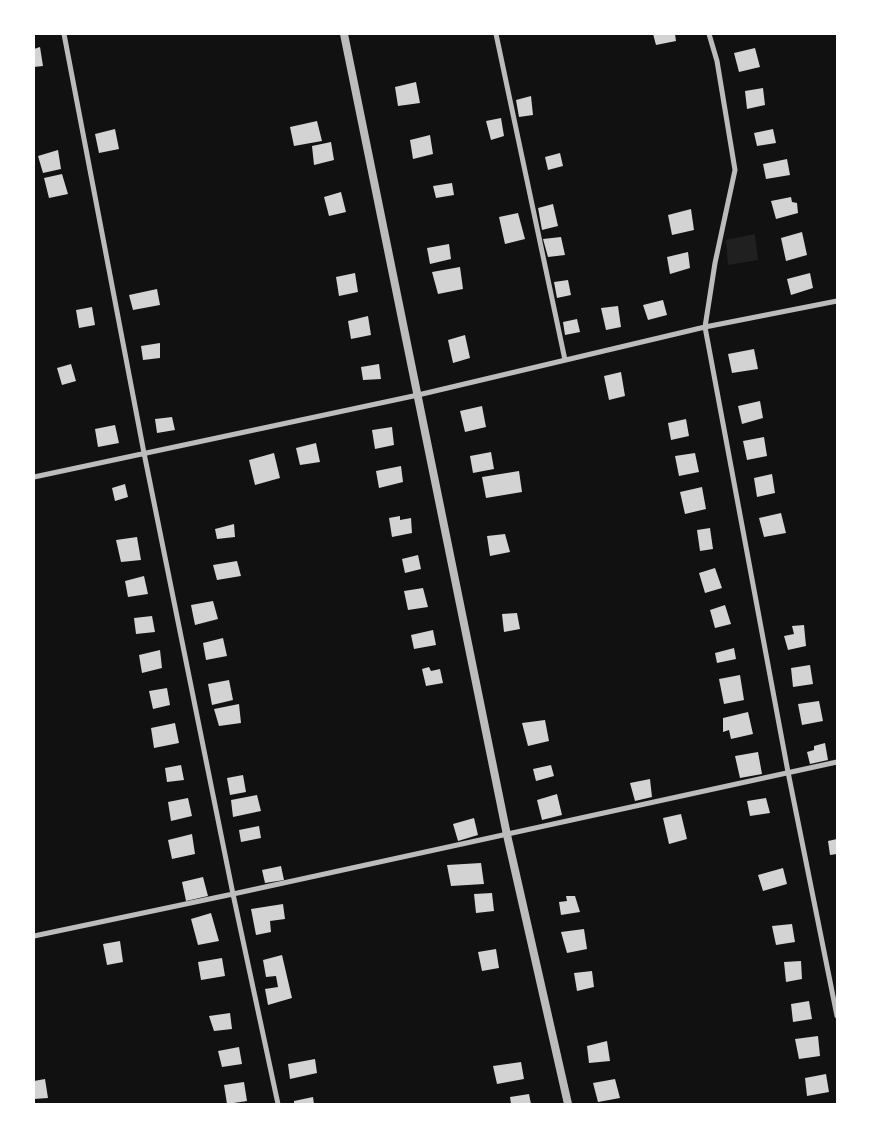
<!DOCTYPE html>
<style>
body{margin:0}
#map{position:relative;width:871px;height:1138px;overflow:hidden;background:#111;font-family:Commissioner,sans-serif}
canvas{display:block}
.frame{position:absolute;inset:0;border:35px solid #fff;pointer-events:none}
</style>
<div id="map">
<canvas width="871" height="1138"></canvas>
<div class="frame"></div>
</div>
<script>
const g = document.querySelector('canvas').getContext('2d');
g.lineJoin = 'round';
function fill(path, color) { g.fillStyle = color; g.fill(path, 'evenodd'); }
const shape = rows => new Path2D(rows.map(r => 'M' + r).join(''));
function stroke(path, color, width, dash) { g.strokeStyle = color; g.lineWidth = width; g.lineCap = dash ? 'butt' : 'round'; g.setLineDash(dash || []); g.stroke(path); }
const green = shape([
 [755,234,758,260,728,265,726,240]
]);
const building = shape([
 [653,34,675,34,676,41,656,45],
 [40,47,43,66,34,67,34,49],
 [755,48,760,67,739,72,734,53],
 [416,82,420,103,398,106,395,87],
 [763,88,765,105,747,109,745,91],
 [531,96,533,115,519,117,516,100],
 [501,118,504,136,491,140,486,121],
 [317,121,322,141,294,146,290,127],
 [115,129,119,149,99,153,95,134],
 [773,129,776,143,757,146,754,133],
 [430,135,433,154,413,159,410,140],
 [331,142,334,160,314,165,312,146],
 [58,150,61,169,43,173,38,156],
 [560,153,563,166,548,170,545,157],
 [787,159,790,175,766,179,763,164],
 [62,174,68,194,49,198,44,178],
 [452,183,454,195,436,198,433,186],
 [341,192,346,212,329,216,324,197],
 [791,197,792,202,797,203,798,213,776,219,771,201],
 [553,204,558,226,542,230,538,208],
 [691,209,694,230,672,235,668,215],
 [518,213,525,239,505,244,499,217],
 [802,232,807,255,786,261,781,238],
 [561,237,565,255,548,257,543,239],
 [449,244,451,259,430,264,427,248],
 [688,252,690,268,670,274,667,257],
 [460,267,463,289,438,294,432,272],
 [355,273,358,292,339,296,336,277],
 [810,273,813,288,791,295,787,279],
 [568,280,571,295,557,298,554,282],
 [157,289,160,305,133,310,129,295],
 [663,300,667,315,648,320,643,305],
 [618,306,621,327,606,330,601,308],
 [92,307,95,325,79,328,76,310],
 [368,316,371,335,351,339,348,321],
 [577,319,580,332,565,335,563,322],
 [465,335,470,358,453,363,448,340],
 [160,343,160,358,143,360,141,346],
 [754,349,758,369,732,373,728,354],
 [71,364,76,381,62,385,57,368],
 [379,364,381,379,363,380,361,367],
 [621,372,625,396,609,400,604,376],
 [760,401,763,418,742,424,738,406],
 [482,406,486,427,465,432,460,411],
 [172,417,175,430,157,433,155,419],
 [686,419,689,436,671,440,668,423],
 [115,425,119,443,98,447,95,429],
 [392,427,394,445,375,449,372,430],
 [764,437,767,456,747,460,743,441],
 [316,443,320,462,300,465,296,448],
 [491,452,494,469,473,473,470,456],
 [274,453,280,478,255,485,249,460],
 [695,453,699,472,679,476,675,456],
 [401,466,403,482,379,488,376,471],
 [519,471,522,492,486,498,482,477],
 [772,474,775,493,757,497,754,478],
 [125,484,128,497,115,501,112,488],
 [702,487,706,509,685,514,680,492],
 [781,513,786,533,764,537,759,518],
 [400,516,400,520,411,518,412,533,392,537,389,518],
 [234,524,235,537,217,539,215,529],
 [710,528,713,549,700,551,697,530],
 [505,534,510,552,490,556,487,536],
 [137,537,141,560,121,562,116,540],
 [418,555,421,569,405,573,402,559],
 [237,561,241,576,217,580,213,565],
 [715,568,722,588,705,593,699,573],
 [144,576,148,594,128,597,125,581],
 [423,588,428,607,408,610,404,591],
 [213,601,218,619,195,625,191,605],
 [725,605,731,624,715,628,710,610],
 [517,613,520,629,504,632,502,614],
 [152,616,155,632,136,634,134,618],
 [804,625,806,646,788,650,784,636,794,634,792,626],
 [433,630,436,645,414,649,411,635],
 [223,638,227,656,206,660,203,643],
 [734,648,736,659,717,663,715,653],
 [160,650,162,668,142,673,139,655],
 [810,665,813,684,793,687,791,668],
 [429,667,431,671,440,669,443,683,426,686,422,669],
 [740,675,744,700,724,704,719,679],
 [229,680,233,700,212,705,208,684],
 [167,688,170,705,153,709,149,691],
 [819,701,823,721,802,725,798,704],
 [239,704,241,723,219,726,214,709],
 [748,712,753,734,731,739,729,730,723,732,723,718],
 [545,720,549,741,528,746,522,723],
 [175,723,179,743,154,748,151,728],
 [825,743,828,760,810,764,807,752,814,750,814,746],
 [758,752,762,774,740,778,735,756],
 [181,765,184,780,167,782,165,768],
 [551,765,554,776,536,781,533,769],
 [243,775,246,792,230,795,227,778],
 [650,779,652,797,635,801,630,783],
 [557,794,562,815,542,820,537,800],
 [257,795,261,811,233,817,231,800],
 [188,798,192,816,171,821,168,802],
 [766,798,770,813,750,816,747,801],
 [681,814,687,839,669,844,663,818],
 [474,818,478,835,458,841,453,824],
 [259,826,261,838,241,842,239,830],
 [192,834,195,854,172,859,168,840],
 [837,839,837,854,830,855,828,841],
 [481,863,484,884,451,886,447,865],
 [281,866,284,880,265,883,262,870],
 [783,868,787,884,763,891,758,875],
 [203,877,208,896,186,901,182,882],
 [492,893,494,911,476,913,474,894],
 [566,896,575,896,580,912,561,915,559,902,567,901],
 [283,904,285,919,270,921,271,932,256,935,251,909],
 [211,913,219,941,198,945,191,919],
 [792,924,795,942,776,945,772,926],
 [584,929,587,949,567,953,561,932],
 [120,941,123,962,107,965,103,944],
 [496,949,499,968,482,971,478,952],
 [282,955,292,998,268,1005,265,989,278,987,276,976,266,977,263,960],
 [222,958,225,976,201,980,198,962],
 [801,961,802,979,786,982,784,962],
 [592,971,594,987,577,991,574,973],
 [809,1001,812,1019,793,1022,791,1004],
 [230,1013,232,1029,214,1031,209,1016],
 [818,1036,820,1056,799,1059,795,1039],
 [607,1041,610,1061,589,1063,587,1046],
 [239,1047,242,1064,222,1067,218,1051],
 [315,1059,317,1073,290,1079,288,1064],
 [521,1062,524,1079,497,1084,493,1066],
 [826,1074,829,1092,807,1096,805,1078],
 [45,1079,48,1098,34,1099,34,1081],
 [615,1079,620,1098,598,1102,593,1083],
 [244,1082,247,1101,227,1104,224,1085],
 [529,1094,531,1104,511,1104,510,1097],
 [313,1097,314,1104,294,1104,294,1101]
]);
const minor = shape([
 [64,34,144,453,233,894,278,1104],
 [496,34,565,360],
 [709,34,717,61,735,170,715,263,705,327,788,772,837,1016],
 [34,477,418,395,705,327,837,301],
 [34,936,233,894,837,762]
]);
const tertiary = shape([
 [344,34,507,835,568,1104]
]);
fill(green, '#202020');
fill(building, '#d3d3d3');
stroke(minor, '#bcbcbc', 5);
stroke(tertiary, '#bcbcbc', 8);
</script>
